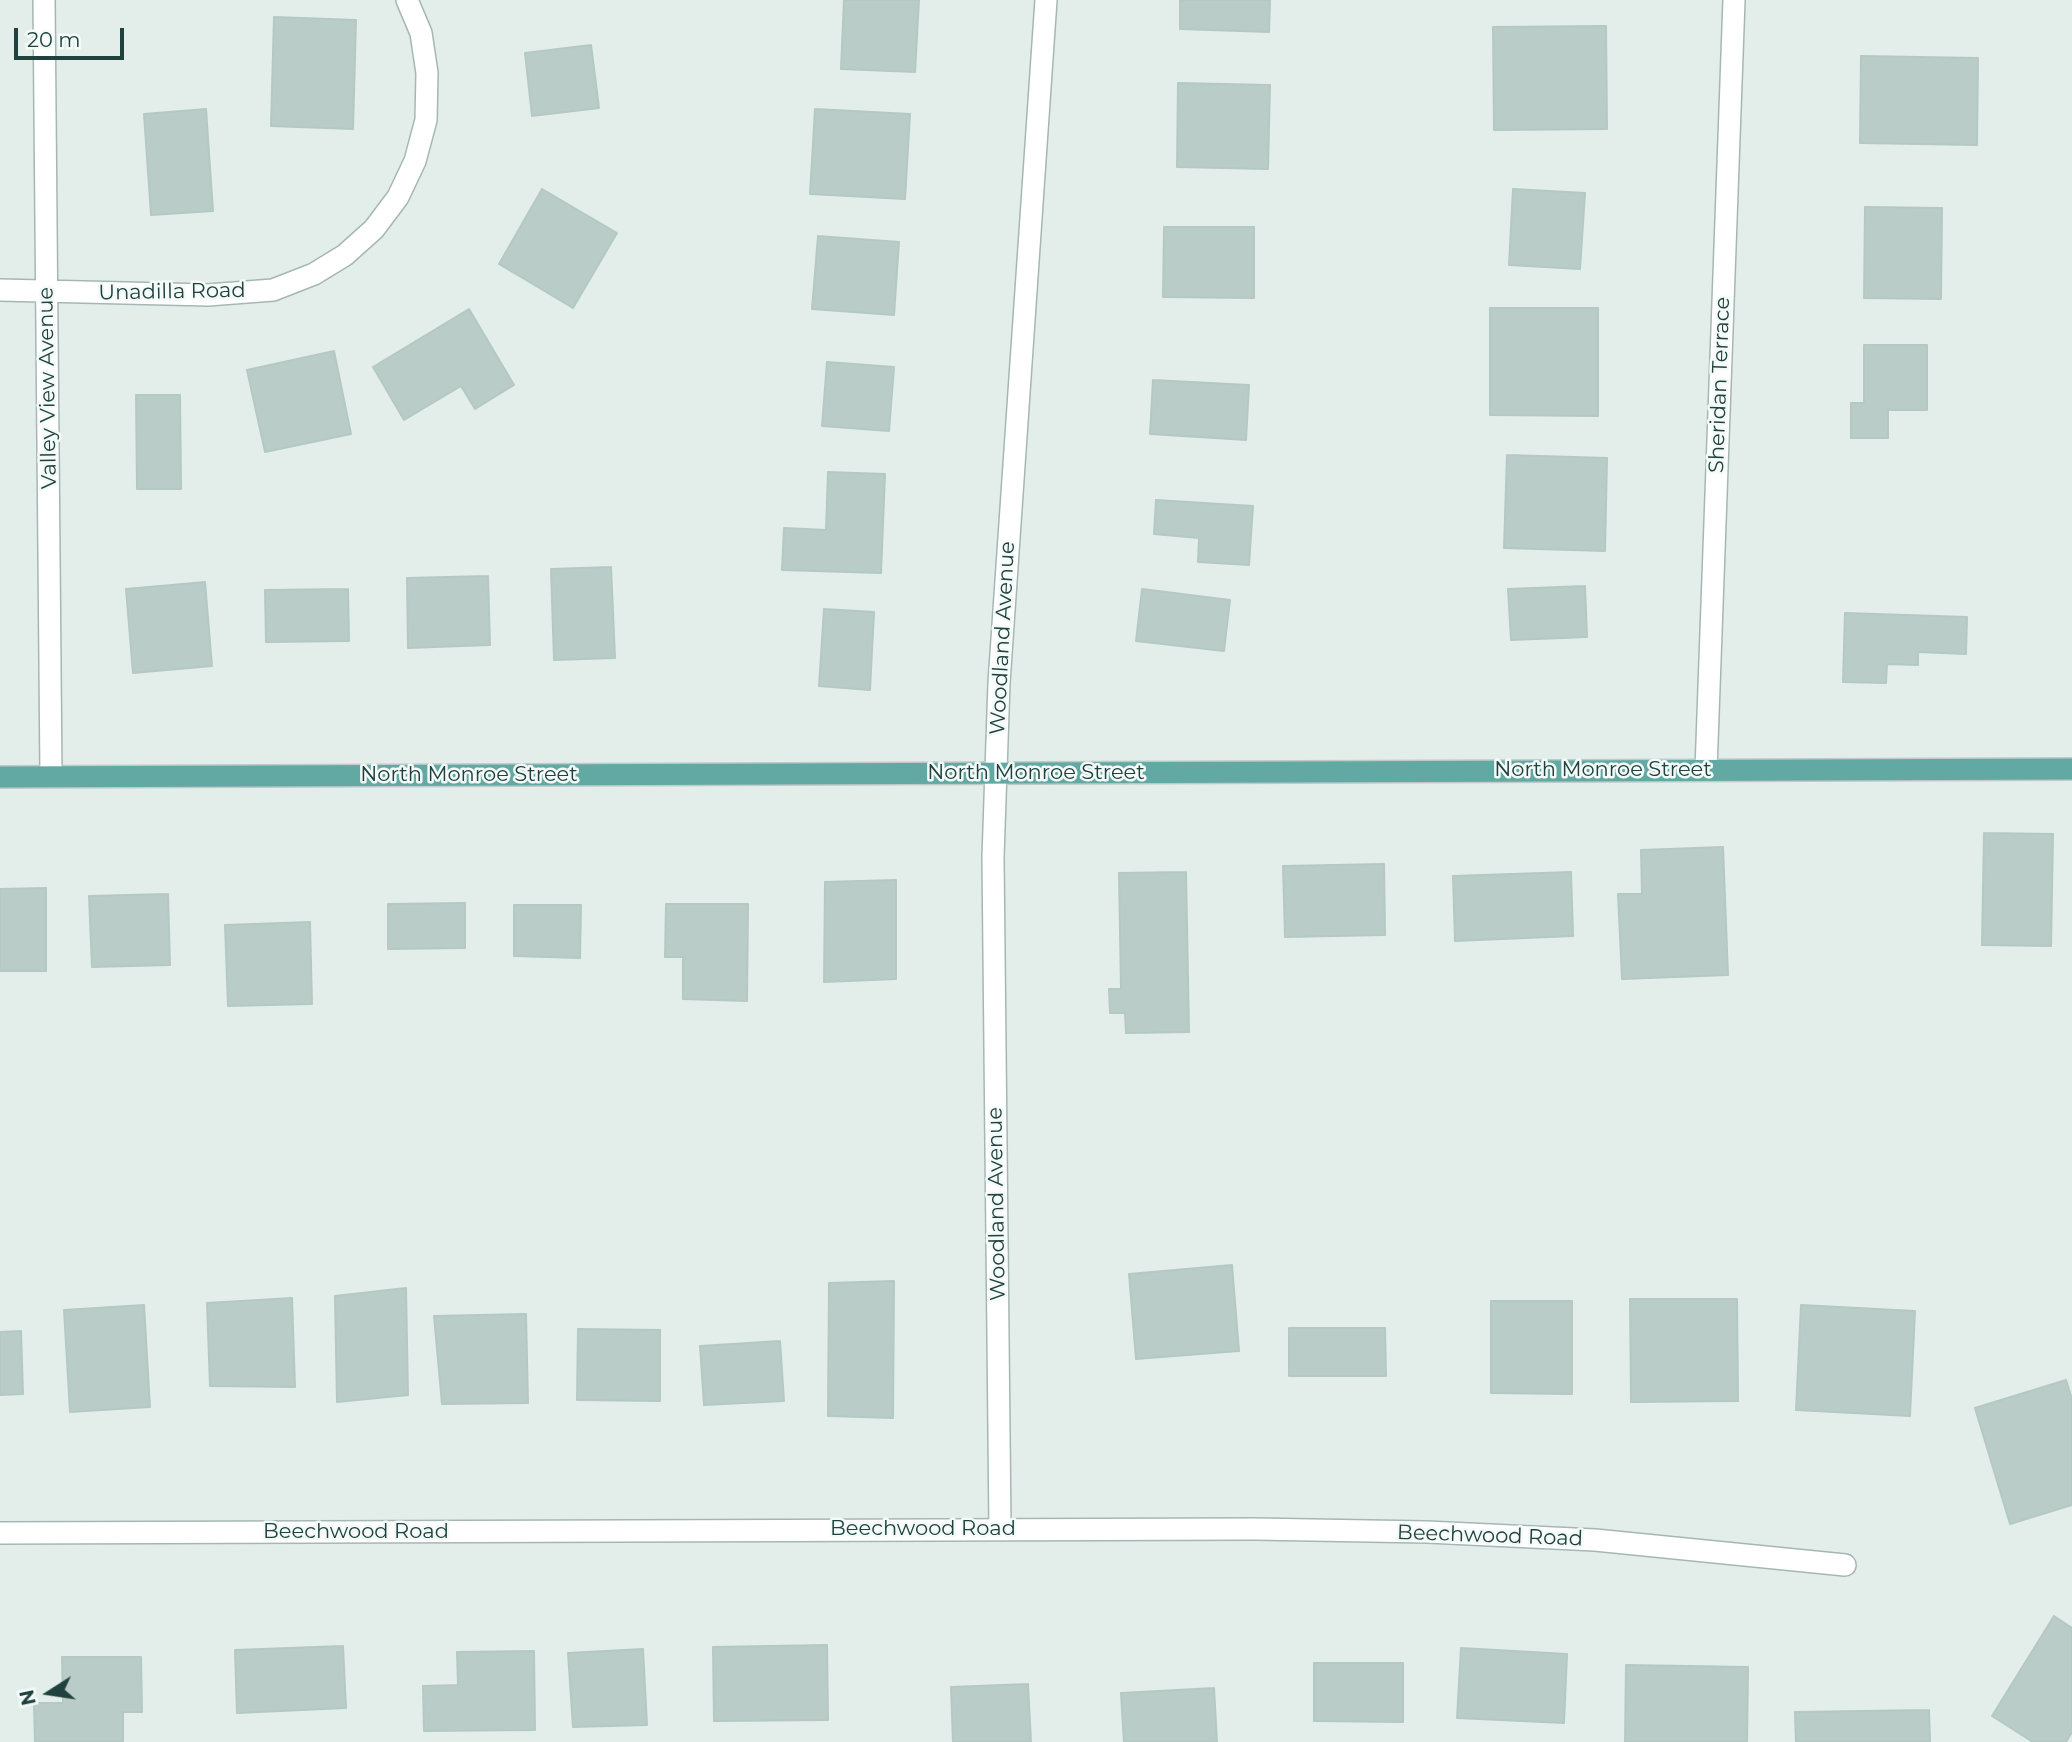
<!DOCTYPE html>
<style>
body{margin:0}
#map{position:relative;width:2072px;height:1742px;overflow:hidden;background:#e3eeeb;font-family:Montserrat,sans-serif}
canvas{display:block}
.north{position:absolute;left:14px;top:1658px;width:70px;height:70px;-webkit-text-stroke:5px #f4faf8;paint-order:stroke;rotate:258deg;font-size:19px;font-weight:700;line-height:28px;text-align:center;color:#20423f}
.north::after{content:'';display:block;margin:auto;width:24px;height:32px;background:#20423f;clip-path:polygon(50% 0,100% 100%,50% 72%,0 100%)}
.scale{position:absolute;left:14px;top:28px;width:110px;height:32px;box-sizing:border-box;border:4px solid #20423f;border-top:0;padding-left:9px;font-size:21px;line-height:24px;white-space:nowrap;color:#20423f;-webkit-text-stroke:5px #f4faf8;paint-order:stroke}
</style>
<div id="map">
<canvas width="2072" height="1742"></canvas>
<div class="north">N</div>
<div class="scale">20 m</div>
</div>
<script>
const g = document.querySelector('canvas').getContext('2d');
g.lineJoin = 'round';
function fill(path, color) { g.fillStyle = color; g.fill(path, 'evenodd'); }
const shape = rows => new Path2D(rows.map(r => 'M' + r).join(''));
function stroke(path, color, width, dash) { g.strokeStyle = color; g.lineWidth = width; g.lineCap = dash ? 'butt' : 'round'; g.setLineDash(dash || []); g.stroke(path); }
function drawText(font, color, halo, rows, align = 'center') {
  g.font = font + ' Montserrat,sans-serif'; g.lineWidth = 5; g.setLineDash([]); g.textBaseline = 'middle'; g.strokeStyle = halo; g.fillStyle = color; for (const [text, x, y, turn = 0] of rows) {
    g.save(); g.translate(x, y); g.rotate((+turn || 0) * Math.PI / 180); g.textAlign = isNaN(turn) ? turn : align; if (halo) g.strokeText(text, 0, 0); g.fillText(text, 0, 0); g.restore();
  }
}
const building = shape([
 [844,0,919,0,915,72,841,69,844,0],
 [1180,0,1270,0,1269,32,1180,29,1180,0],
 [274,17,356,20,353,129,271,126,274,17],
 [1606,26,1607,129,1494,130,1493,27,1606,26],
 [591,45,599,108,532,116,525,53,591,45],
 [1861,56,1978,58,1977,145,1860,143,1861,56],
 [1178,83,1270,85,1268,169,1177,167,1178,83],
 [206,109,213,211,151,215,144,114,206,109],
 [815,109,910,114,905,199,810,194,815,109],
 [542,189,617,233,573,308,499,264,542,189],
 [1513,189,1585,193,1580,269,1509,265,1513,189],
 [1865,207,1942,208,1941,299,1864,298,1865,207],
 [1164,227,1254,227,1254,298,1163,297,1164,227],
 [818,236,899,242,894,315,812,309,818,236],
 [1490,308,1598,308,1598,416,1490,415,1490,308],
 [469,309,514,385,475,409,461,386,404,420,373,367,469,309],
 [1864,345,1927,345,1927,410,1888,410,1888,438,1851,438,1851,403,1864,403,1864,345],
 [334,351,351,434,265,452,247,370,334,351],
 [827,362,894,367,889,431,822,426,827,362],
 [1153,380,1249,385,1246,440,1150,434,1153,380],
 [136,395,180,395,181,489,137,489,136,395],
 [1507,455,1607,458,1605,551,1504,548,1507,455],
 [828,472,885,474,881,573,782,570,784,528,826,530,828,472],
 [1156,500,1253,506,1249,565,1198,562,1199,538,1154,534,1156,500],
 [611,567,615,658,554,660,551,569,611,567],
 [488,576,490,645,408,648,407,578,488,576],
 [205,582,212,666,133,673,126,589,205,582],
 [1585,586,1587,637,1511,640,1508,589,1585,586],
 [348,589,349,641,266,642,265,590,348,589],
 [1142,589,1230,600,1224,651,1136,641,1142,589],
 [824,609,874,612,870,690,819,686,824,609],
 [1845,613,1967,617,1966,654,1918,652,1918,665,1887,664,1886,683,1843,682,1845,613],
 [1984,833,2053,834,2051,946,1982,945,1984,833],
 [1723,847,1728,975,1622,979,1618,894,1642,894,1641,850,1723,847],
 [1384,864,1385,935,1285,937,1283,866,1384,864],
 [1186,872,1189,1032,1126,1033,1125,1013,1110,1013,1109,989,1121,989,1119,873,1186,872],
 [1571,872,1573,936,1455,941,1453,876,1571,872],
 [896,880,896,979,824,982,825,882,896,880],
 [46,888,46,971,0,971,0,889,46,888],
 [168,894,170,965,92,967,89,896,168,894],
 [465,903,465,948,388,949,388,904,465,903],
 [666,904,748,904,747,1001,683,999,683,957,665,957,666,904],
 [514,905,581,905,580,958,514,956,514,905],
 [310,922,312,1004,228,1006,225,925,310,922],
 [1232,1265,1239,1351,1136,1359,1129,1274,1232,1265],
 [894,1281,893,1418,828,1416,829,1283,894,1281],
 [406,1288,408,1395,337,1402,335,1296,406,1288],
 [292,1298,295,1387,210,1386,207,1303,292,1298],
 [1630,1299,1737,1299,1738,1401,1631,1402,1630,1299],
 [1491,1301,1572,1301,1572,1394,1491,1393,1491,1301],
 [144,1305,150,1407,70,1412,64,1310,144,1305],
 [1801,1305,1915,1311,1910,1416,1796,1410,1801,1305],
 [526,1314,528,1403,442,1404,434,1316,526,1314],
 [1289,1328,1385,1328,1386,1376,1289,1376,1289,1328],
 [578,1329,660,1330,660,1401,577,1400,578,1329],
 [21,1331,23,1394,0,1395,0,1332,21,1331],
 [780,1341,784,1401,704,1405,700,1346,780,1341],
 [2066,1380,2072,1399,2072,1505,2010,1524,1975,1408,2066,1380],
 [2054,1616,2072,1628,2072,1732,2066,1742,2033,1742,1992,1716,2054,1616],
 [827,1645,828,1720,714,1721,713,1647,827,1645],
 [343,1646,346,1708,237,1713,235,1650,343,1646],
 [1461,1648,1567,1654,1564,1723,1457,1718,1461,1648],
 [643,1649,647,1725,573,1727,568,1653,643,1649],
 [534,1651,535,1730,424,1731,423,1686,458,1685,457,1652,534,1651],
 [62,1657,141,1657,142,1712,123,1712,123,1742,35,1742,34,1703,63,1703,62,1657],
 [1314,1663,1403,1663,1403,1722,1314,1721,1314,1663],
 [1626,1665,1748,1667,1747,1742,1625,1742,1626,1665],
 [1028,1684,1031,1742,953,1742,951,1687,1028,1684],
 [1214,1688,1217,1742,1124,1742,1121,1693,1214,1688],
 [1929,1710,1930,1742,1796,1742,1795,1712,1929,1710]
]);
const minor = shape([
 [44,0,51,776],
 [0,290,208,295,273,290,314,274,345,255,374,229,398,197,415,161,426,120,427,73,421,33,407,0],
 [1706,770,1734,0],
 [1000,1529,993,857,999,683,1046,0],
 [0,1533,1254,1529,1427,1532,1595,1540,1845,1565]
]);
const major = shape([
 [0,777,2072,769]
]);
const streetNames = [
 ["Unadilla Road",172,292,-1],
 ["Sheridan Terrace",1720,385,-88],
 ["Valley View Avenue",48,388,-91],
 ["Woodland Avenue",1003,638,-87],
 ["North Monroe Street",1603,770],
 ["North Monroe Street",1036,773],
 ["North Monroe Street",469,775],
 ["Woodland Avenue",997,1204,-91],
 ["Beechwood Road",923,1529],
 ["Beechwood Road",356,1532],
 ["Beechwood Road",1490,1536,2]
];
fill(building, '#baccc8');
stroke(building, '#b4c9c4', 2);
stroke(minor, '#a5b7b4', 24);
stroke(major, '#c1cac9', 24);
stroke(minor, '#fff', 21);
stroke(major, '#62a9a3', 21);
drawText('21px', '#20423f', '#f4faf8', streetNames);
</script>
